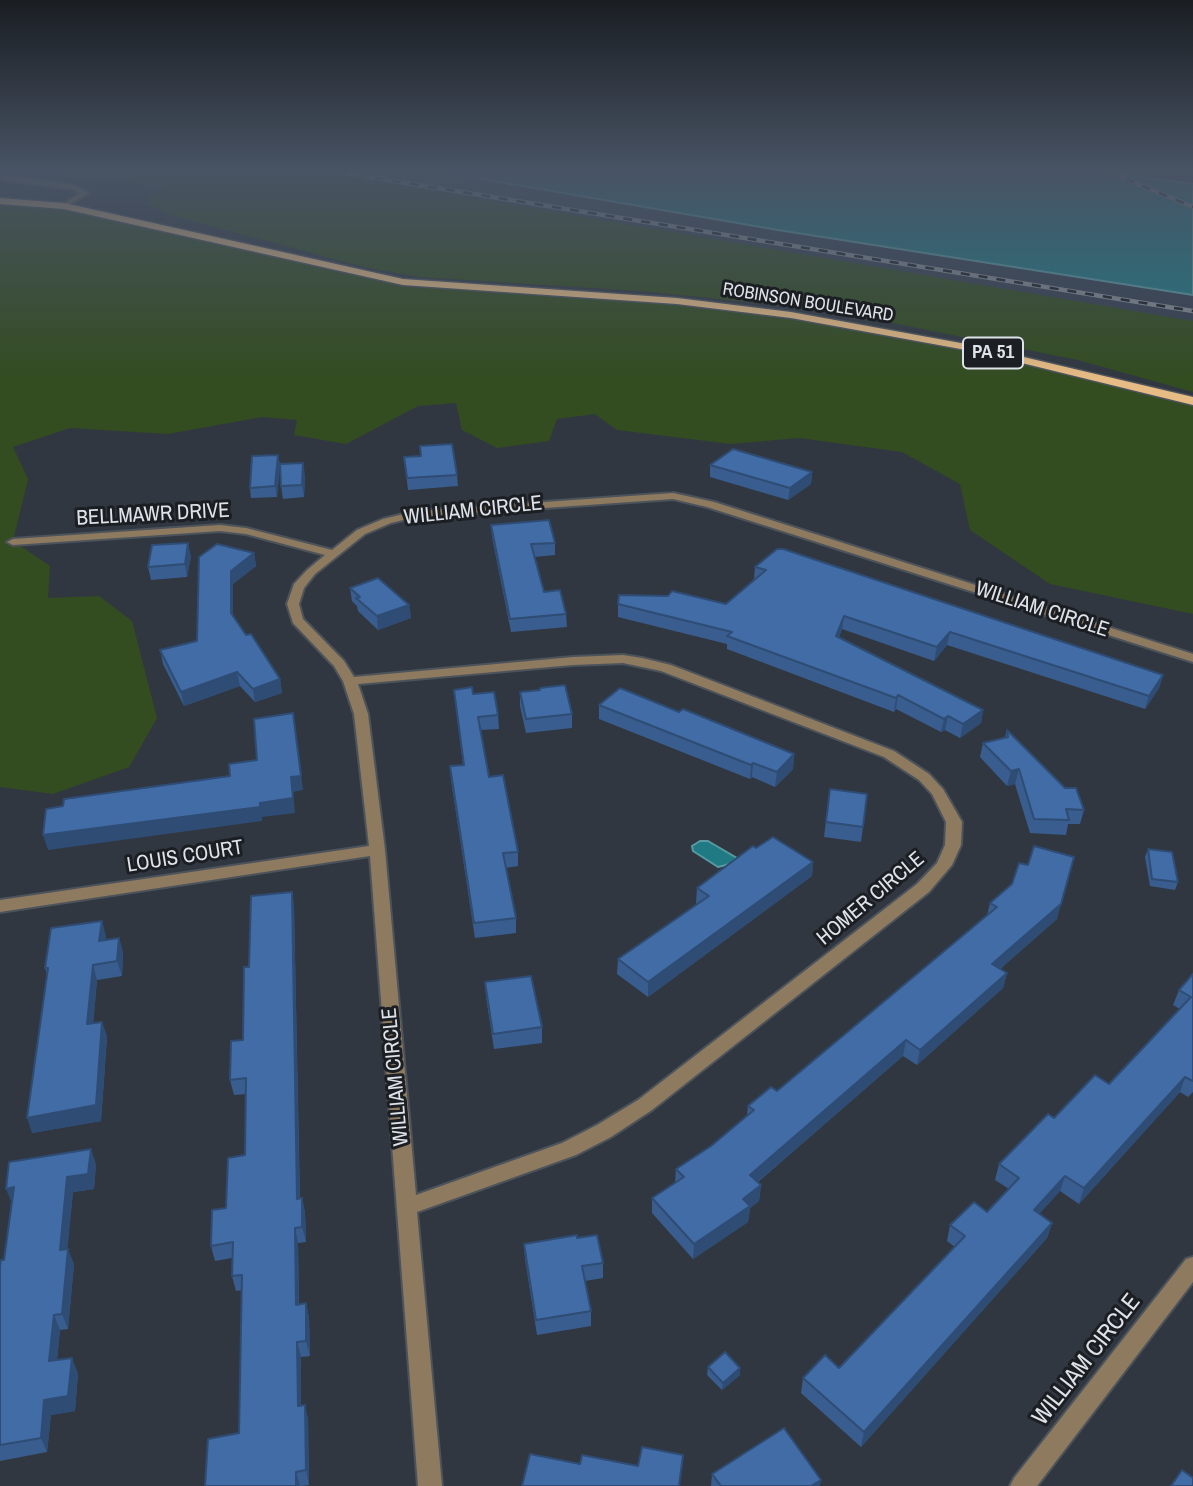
<!DOCTYPE html>
<style>
body{margin:0}
canvas{display:block;background:#303740}
</style>
<canvas width="1193" height="1486"></canvas>
<script>
const g = document.querySelector('canvas').getContext('2d');
g.lineJoin = 'round';
function fill(path, color) { g.fillStyle = color; g.fill(path, 'evenodd'); }
const shape = rows => new Path2D(rows.map(r => 'M' + r).join(''));
function stroke(path, color, width, dash) { g.strokeStyle = color; g.lineWidth = width; g.lineCap = dash ? 'butt' : 'round'; g.setLineDash(dash || []); g.stroke(path); }
function drawText(font, color, halo, rows, align = 'center') {
  g.font = font + ' "Archivo Narrow",sans-serif'; g.lineWidth = 6; g.setLineDash([]); g.textBaseline = 'middle'; g.strokeStyle = halo; g.fillStyle = color; for (const [text, x, y, turn = 0] of rows) {
    g.save(); g.translate(x, y); g.rotate((+turn || 0) * Math.PI / 180); g.textAlign = isNaN(turn) ? turn : align; if (halo) g.strokeText(text, 0, 0); g.fillText(text, 0, 0); g.restore();
  }
}
const built = shape([
 [215,172,441,172,778,230,1193,295,1193,343],
 [1103,172,1193,172,1193,184]
]);
const green = shape([
 [74,172,322,172,1193,321,1193,392,1078,360,827,310,641,291,419,277,364,267,174,216,148,205,149,196,167,189],
 [0,202,62,207,396,284,677,303,790,317,975,351,1193,402,1193,614,1050,584,970,530,960,484,902,452,799,438,731,444,617,430,595,414,557,419,549,441,497,448,462,430,456,403,418,406,346,444,294,435,297,420,262,417,168,434,70,428,13,447,28,479,13,541,50,566,48,598,99,596,132,621,157,718,129,767,53,794,0,787]
]);
const water = shape([
 [441,172,1103,172,1193,184,1193,295,778,230,441,172],
 [700,841,708,841,737,858,738,862,718,867,693,851,692,846,700,841]
]);
const lane = shape([
 [0,175,73,185,89,193,63,208,61,205,81,193,71,189,1,179,0,175]
]);
const street = shape([
 [673,493,714,502,1193,654,1193,662,707,507,673,499,416,517,391,523,365,534,315,574,304,588,299,604,303,619,344,661,354,677,573,657,623,655,642,658,671,665,894,751,929,774,943,789,962,822,961,845,952,865,929,892,652,1110,611,1137,576,1155,417,1212,442,1486,418,1486,370,856,0,912,0,900,369,846,354,714,343,681,334,666,293,623,287,604,294,584,307,570,325,555,246,534,220,531,13,545,7,542,13,539,220,525,246,528,332,550,357,530,383,519,416,511,673,493],
 [623,663,661,671,884,757,919,780,932,794,946,822,945,845,937,863,917,884,638,1100,597,1125,562,1143,416,1195,385,850,368,714,358,684,573,665,623,663],
 [1193,1257,1193,1282,1037,1486,1010,1486,1014,1478,1186,1259,1193,1257]
]);
const primary = shape([
 [0,198,64,203,403,279,677,298,791,312,977,346,1193,397,1193,405,977,352,791,318,677,304,403,285,64,209,0,204,0,198]
]);
const rail = shape([
 [339,172,1193,311],
 [1109,172,1193,207]
]);
const wall = shape([
 [278,455,280,465,277,497,251,498,250,488],
 [404,457,457,475,458,486,408,490],
 [710,465,812,472,811,484,788,500,710,477],
 [305,475,304,497,283,499,281,486],
 [491,525,555,543,555,555,534,557,544,592,566,614,567,627,511,632,492,537],
 [254,553,256,566,233,584,233,616,246,635,280,679,282,693,255,702,240,686,184,706,163,664,160,650,197,641,199,557],
 [191,556,187,577,151,580,148,567],
 [755,567,1163,675,1159,688,1145,709,947,645,934,661,842,629,839,637,983,710,981,723,960,738,945,730,941,732,896,709,894,712,727,649,727,644,618,617,618,604,726,604,754,579],
 [350,588,409,605,411,618,378,630,358,611,357,606,352,601],
 [454,690,473,694,498,715,499,729,480,730,489,777,518,852,518,866,505,868,516,918,516,933,475,938,451,780,450,766,463,765],
 [520,692,572,714,572,728,526,733,520,706],
 [599,705,679,712,794,754,793,769,775,787,752,777,750,779,599,719],
 [1007,730,1084,810,1080,824,1068,824,1066,835,1030,833,1015,784,1007,786,980,757,983,743,1005,737],
 [830,789,863,827,861,842,824,837],
 [756,848,813,862,812,876,648,997,617,974,618,959,697,904,696,903,697,888],
 [1148,849,1178,882,1175,890,1150,886,1145,857],
 [990,903,1057,919,1000,969,1007,973,1003,988,917,1065,903,1056,758,1182,761,1185,759,1201,750,1208,748,1222,693,1259,652,1213,652,1198,675,1183,676,1169,711,1146,747,1116,748,1106,777,1091,987,916],
 [294,906,300,1198,302,1198,305,1213,306,1242,298,1243,299,1304,306,1303,309,1318,310,1356,301,1357,301,1406,305,1405,308,1420,309,1485,300,1486,205,1486,239,1433,242,1290,236,1291,232,1276,232,1258,215,1261,211,1246,245,1155,246,1094,234,1095,230,1080,243,1040,249,967],
 [106,936,105,940,119,938,123,953,122,976,97,980,93,1023,102,1022,107,1037,101,1121,32,1133,47,974,45,968],
 [1193,974,1193,1092,1188,1097,1180,1092,1079,1204,1060,1191,1039,1214,1052,1223,1047,1238,861,1447,801,1393,803,1378,839,1368,955,1247,947,1241,950,1225,987,1212,1009,1189,995,1180,999,1164,1054,1118,1109,1084,1180,1009,1173,1005,1179,990],
 [485,982,542,1027,542,1043,494,1049,486,997],
 [96,1164,94,1189,73,1192,67,1249,74,1264,68,1329,60,1330,57,1360,78,1373,75,1411,51,1415,47,1452,0,1461,0,1266,4,1260,12,1204],
 [577,1238,603,1263,603,1278,585,1281,591,1311,591,1326,537,1335,525,1259,524,1244],
 [708,1367,740,1375,722,1390,707,1375],
 [712,1474,820,1486,711,1486]
]);
const shadedWall = shape([
 [278,455,280,465,277,497,275,486],
 [303,463,305,475,304,497,302,485],
 [812,472,811,484,788,500,790,488],
 [188,543,191,556,187,577,185,564],
 [254,553,256,566,233,584,233,626,231,613,231,571],
 [409,605,411,618,378,630,377,616],
 [844,616,842,629,834,649,836,636],
 [950,632,947,645,934,661,937,647],
 [237,672,240,686,184,706,181,692],
 [1163,675,1159,688,1145,709,1149,696],
 [280,679,282,693,255,702,253,689],
 [898,695,896,709,894,712,896,698],
 [983,710,981,723,960,738,963,724],
 [293,713,303,790,293,792,295,813,262,817,262,821,48,850,43,835,260,803,291,777],
 [948,716,945,730,941,732,944,719],
 [794,754,793,769,775,787,777,772],
 [753,763,752,777,750,779,751,765],
 [1019,769,1015,784,1007,786,1011,771],
 [1074,857,1057,919,988,979,992,964],
 [813,862,812,876,648,997,648,982],
 [292,892,294,906,300,1214,297,1199],
 [102,921,106,936,104,956,99,941],
 [119,938,123,953,122,976,117,961],
 [93,965,97,980,92,1039,87,1024],
 [1007,973,1003,988,917,1065,920,1050],
 [102,1022,107,1037,101,1121,32,1133,27,1118],
 [906,1040,903,1056,748,1190,750,1175],
 [1185,1077,1180,1092,1079,1204,1084,1188],
 [91,1149,96,1164,94,1189,73,1192,66,1266,60,1250,67,1177],
 [1065,1176,1060,1191,1029,1225,1034,1210],
 [761,1185,759,1201,750,1208,748,1222,693,1259,694,1244,743,1199],
 [14,1187,12,1204,6,1189],
 [302,1198,305,1213,306,1242,302,1227],
 [1052,1223,1047,1238,861,1447,864,1432],
 [295,1228,298,1243,299,1320,296,1305],
 [68,1249,74,1264,68,1329,62,1314],
 [306,1303,309,1318,310,1356,306,1341],
 [54,1315,60,1330,55,1376,49,1361],
 [297,1342,301,1357,301,1421,298,1406],
 [72,1358,78,1373,75,1411,51,1415,47,1452,41,1438,44,1400],
 [740,1368,740,1375,722,1390,723,1383],
 [305,1405,308,1420,309,1485,306,1470],
 [296,1472,300,1486,296,1486],
 [821,1480,820,1486,811,1486]
]);
const building = shape([
 [452,444,457,475,407,478,404,457,421,456,420,446,452,444],
 [733,449,812,472,790,488,710,465,733,449],
 [278,455,275,486,250,488,252,456,278,455],
 [303,463,302,485,281,486,280,464,303,463],
 [549,520,555,543,531,544,544,592,560,590,566,614,510,619,491,525,549,520],
 [188,543,185,564,148,567,152,545,188,543],
 [217,544,254,553,231,571,231,613,246,635,251,634,280,679,253,689,237,672,181,692,160,650,197,641,199,557,217,544],
 [777,549,783,549,1163,675,1149,696,950,632,937,647,844,616,836,636,983,710,963,724,948,716,944,719,898,695,896,698,727,636,732,632,618,604,619,595,668,596,672,591,726,604,766,570,755,567,777,549],
 [378,578,409,605,377,616,356,598,360,597,350,588,378,578],
 [565,685,572,714,526,719,520,692,540,690,540,688,565,685],
 [472,687,473,694,494,692,498,715,478,717,489,777,503,775,518,852,503,853,516,918,474,923,450,766,464,765,454,690,472,687],
 [620,688,679,712,683,709,794,754,777,772,753,763,751,765,599,705,620,688],
 [293,713,301,776,291,777,293,798,260,803,260,807,43,835,46,809,63,806,64,799,230,776,229,764,257,760,254,719,293,713],
 [1007,730,1065,788,1076,788,1084,810,1066,809,1069,820,1034,819,1019,769,1011,771,983,743,1008,737,1007,730],
 [830,789,867,794,863,827,826,822,830,789],
 [773,837,813,862,648,982,618,959,709,896,697,888,753,846,756,848,773,837],
 [1034,846,1074,857,1061,904,992,964,1007,973,920,1050,906,1040,750,1175,761,1185,743,1199,750,1206,694,1244,652,1198,684,1177,676,1169,711,1146,754,1110,748,1106,771,1087,777,1091,997,907,990,903,1012,884,1019,863,1028,865,1034,846],
 [1148,849,1172,852,1178,882,1152,879,1148,849],
 [292,892,297,1199,302,1198,302,1227,295,1228,296,1305,306,1303,306,1341,297,1342,298,1406,305,1405,306,1470,296,1472,296,1486,205,1486,208,1439,239,1433,242,1275,232,1276,233,1242,211,1246,212,1210,226,1208,228,1158,245,1155,246,1078,230,1080,231,1041,243,1040,244,967,249,967,251,896,292,892],
 [102,921,99,941,119,938,117,961,93,965,87,1024,102,1022,96,1105,27,1118,48,968,45,968,51,928,102,921],
 [1193,974,1193,1081,1185,1077,1084,1188,1065,1176,1034,1210,1052,1223,864,1432,803,1378,825,1355,839,1368,965,1236,950,1225,974,1202,987,1212,1019,1178,999,1164,1048,1114,1054,1118,1095,1075,1109,1084,1191,997,1179,990,1193,974],
 [531,976,542,1027,493,1034,485,982,531,976],
 [91,1149,88,1174,67,1177,60,1250,68,1249,62,1314,54,1315,49,1361,72,1358,68,1396,44,1400,41,1438,0,1445,0,1266,1,1260,4,1260,14,1187,6,1189,9,1162,91,1149],
 [577,1235,577,1238,597,1235,603,1263,582,1266,591,1311,536,1320,524,1244,577,1235],
 [725,1352,740,1368,723,1383,708,1367,725,1352],
 [784,1428,821,1480,811,1486,721,1486,712,1474,784,1428],
 [642,1447,683,1455,679,1486,522,1486,530,1454,580,1464,582,1455,638,1466,642,1447],
 [1182,1470,1193,1478,1193,1486,1171,1486,1182,1470]
]);
const farStreetnames = [
 ["ROBINSON BOULEVARD",808,303,9]
];
const shields = [
 [993,353,60]
];
const shieldNames = [
 ["PA 51",993,353]
];
const streetNames = [
 ["WILLIAM CIRCLE",473,511,-6],
 ["BELLMAWR DRIVE",153,515,-3],
 ["WILLIAM CIRCLE",1042,610,18],
 ["LOUIS COURT",185,857,-9],
 ["HOMER CIRCLE",871,899,-40],
 ["WILLIAM CIRCLE",396,1077,-95]
];
const nearStreetnames = [
 ["WILLIAM CIRCLE",1087,1360,-52]
];
fill(built, '#353f4e');
fill(green, '#334c20');
fill(water, '#1f7a83');
stroke(water, '#599aa2', 2);
stroke(lane, '#4c535b', 4);
stroke(street, '#4c535b', 4);
stroke(primary, '#4c535b', 3);
fill(lane, '#8e7a5f');
fill(street, '#8e7a5f');
fill(primary, '#e7bc84');
stroke(rail, '#848a92', 4.5);
stroke(rail, '#1b1e22', 2.5, [9]);
fill(wall, '#395d8e');
fill(shadedWall, '#2e4c74');
fill(building, '#426ca5');
stroke(building, '#2e4c74', 2);
const sky = g.createLinearGradient(0, 0, 0, 380);
sky.addColorStop(0, '#1a1e23');
sky.addColorStop(0.45, '#485364');
sky.addColorStop(1, '#48536400');
g.fillStyle = sky;
g.fillRect(0, 0, 1193, 380);
drawText('18px', '#dfe3e9', '#1b1e22', farStreetnames);
for (const [x, y, w] of shields) { const box = new Path2D(); box.roundRect(x - w / 2, y - 15.5, w, 31, 5); g.fillStyle = '#1b1e22'; g.fill(box); stroke(box, '#dfe3e9', 2); }
drawText('bold 19px', '#dfe3e9', null, shieldNames);
drawText('21px', '#dfe3e9', '#1b1e22', streetNames);
drawText('24px', '#dfe3e9', '#1b1e22', nearStreetnames);
</script>
